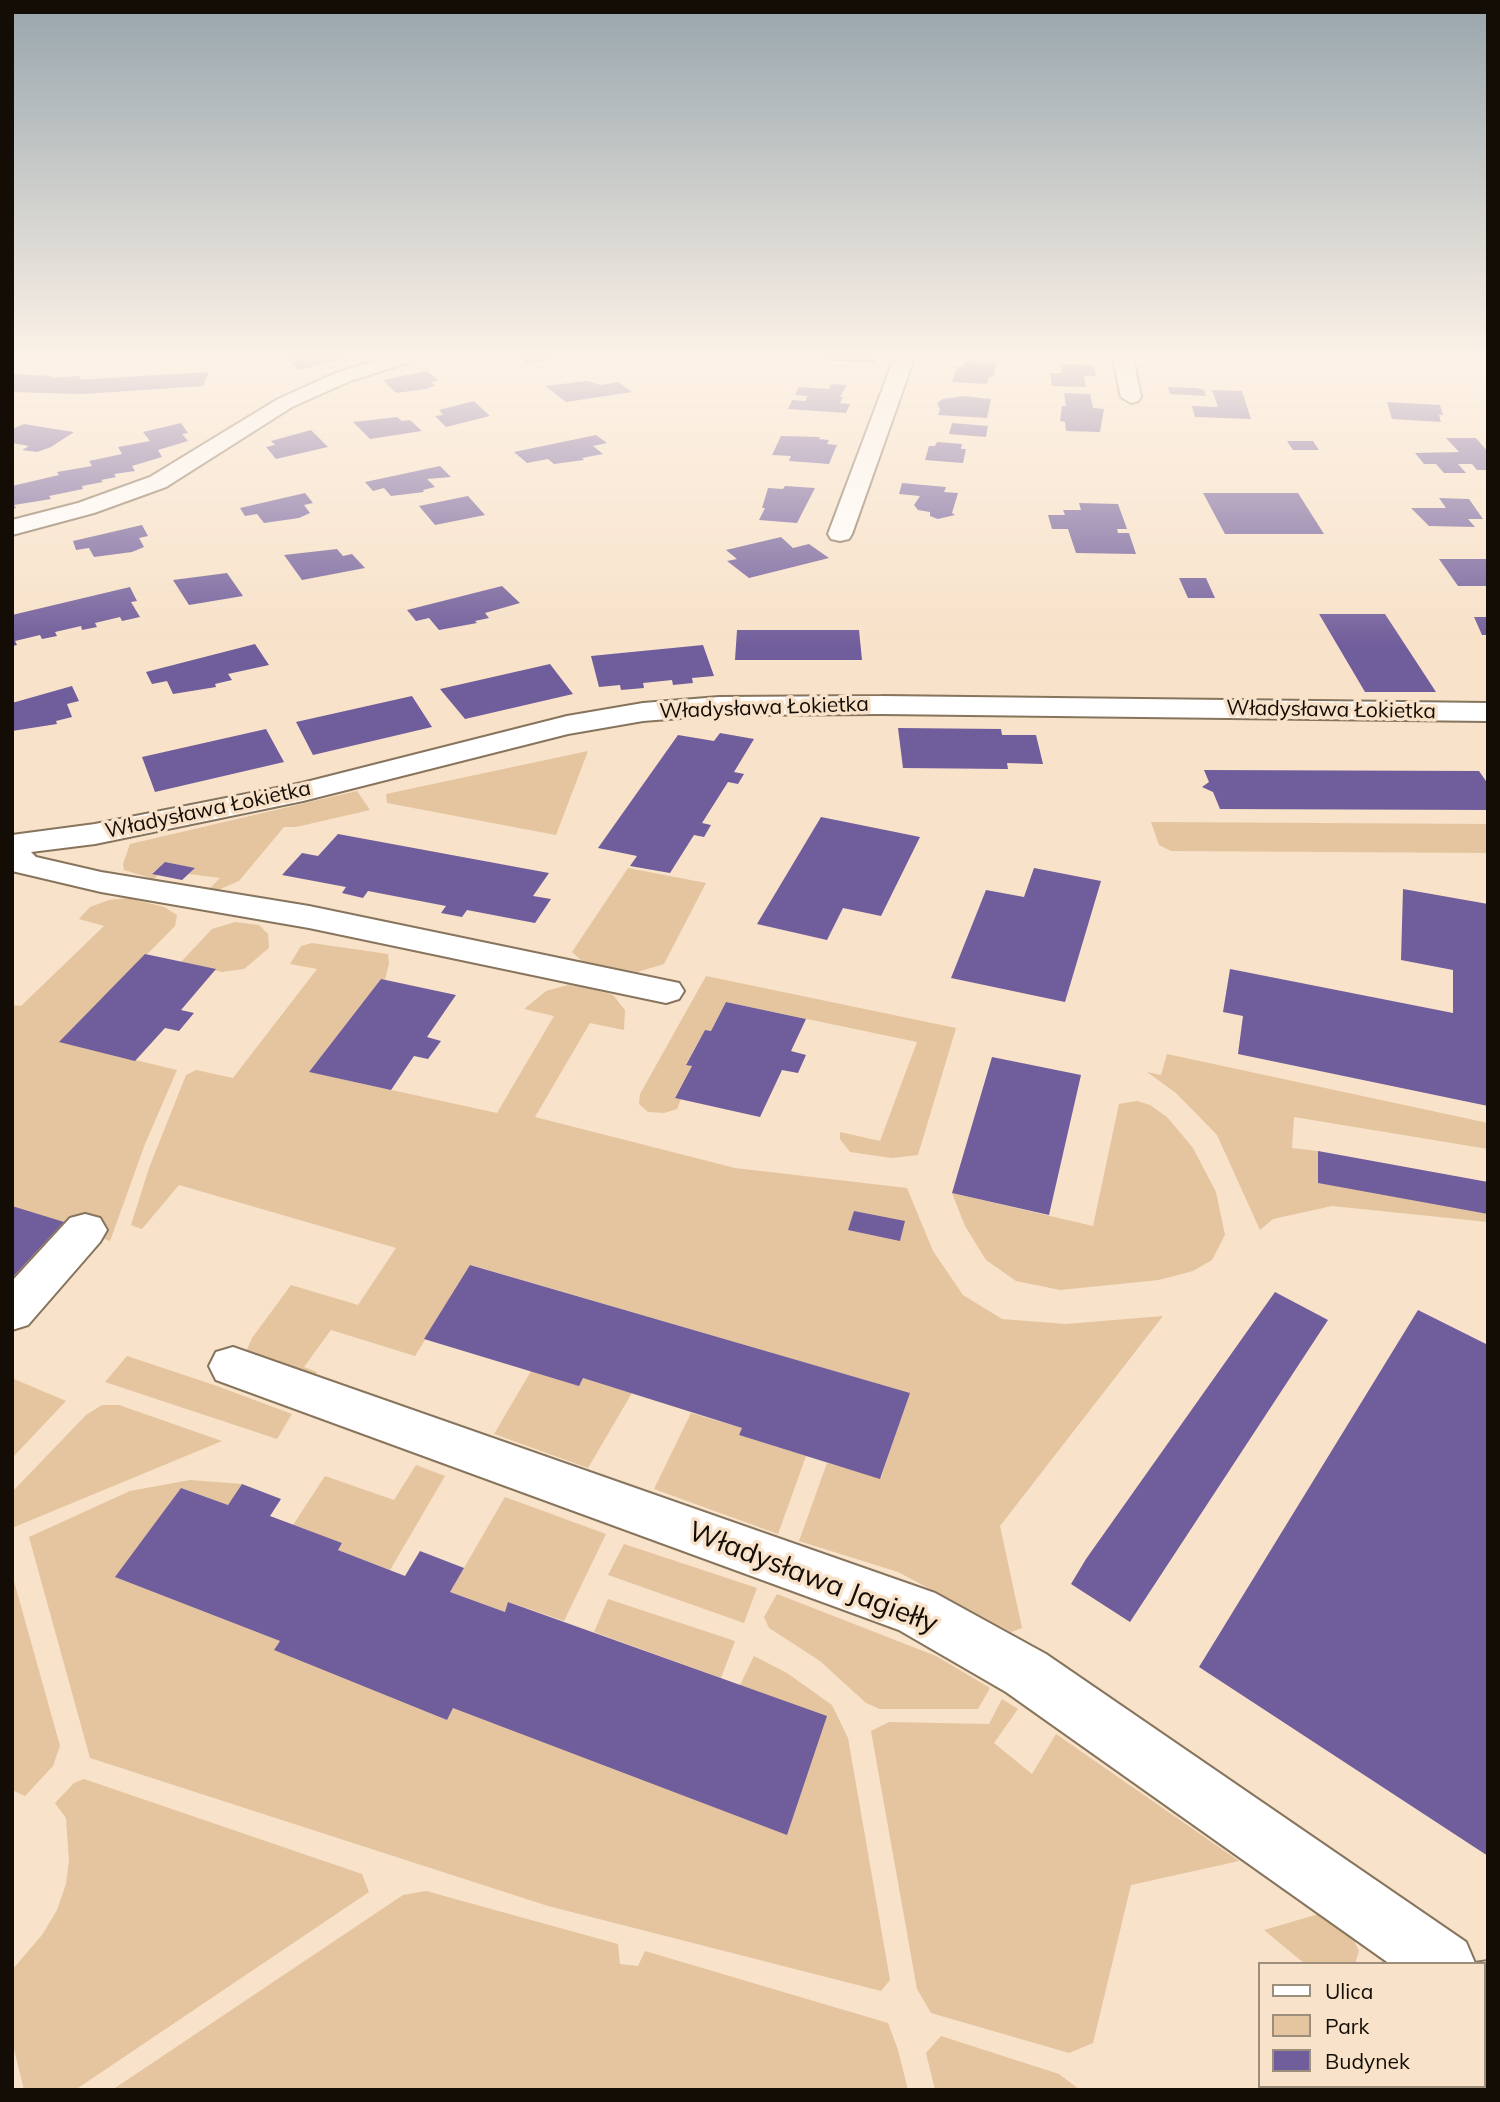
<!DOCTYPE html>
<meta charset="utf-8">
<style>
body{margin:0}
#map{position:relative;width:1500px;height:2102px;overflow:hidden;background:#f8e2c9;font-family:Mulish,sans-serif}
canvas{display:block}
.frame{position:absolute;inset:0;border:14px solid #140d05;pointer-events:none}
.legend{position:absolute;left:1258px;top:1962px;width:228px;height:126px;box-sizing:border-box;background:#f8e2c9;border:2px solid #9d8d7b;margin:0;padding:9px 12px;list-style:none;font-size:21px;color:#140d05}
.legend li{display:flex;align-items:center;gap:14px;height:35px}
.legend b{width:35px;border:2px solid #9d8d7b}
</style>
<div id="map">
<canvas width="1500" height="2102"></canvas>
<div class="frame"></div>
<ul class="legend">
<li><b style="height:9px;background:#fff"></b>Ulica</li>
<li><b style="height:19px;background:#e4c59f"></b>Park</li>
<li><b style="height:19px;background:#705d9b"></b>Budynek</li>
</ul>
</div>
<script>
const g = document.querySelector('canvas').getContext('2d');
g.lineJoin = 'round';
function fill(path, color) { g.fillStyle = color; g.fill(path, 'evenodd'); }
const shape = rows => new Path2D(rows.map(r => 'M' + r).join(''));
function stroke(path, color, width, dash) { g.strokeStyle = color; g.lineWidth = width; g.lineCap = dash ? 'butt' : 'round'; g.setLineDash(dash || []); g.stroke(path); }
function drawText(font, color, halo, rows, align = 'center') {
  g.font = font + ' Mulish,sans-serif'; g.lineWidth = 7; g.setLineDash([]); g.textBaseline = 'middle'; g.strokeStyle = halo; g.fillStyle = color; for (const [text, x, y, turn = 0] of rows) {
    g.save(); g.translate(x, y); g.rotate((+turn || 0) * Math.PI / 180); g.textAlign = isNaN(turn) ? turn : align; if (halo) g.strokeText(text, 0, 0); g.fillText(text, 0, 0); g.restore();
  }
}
const green = shape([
 [588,751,556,835,387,803,386,794],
 [357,791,370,810,296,827,284,827,239,881,218,890,207,891,220,878,189,874,194,868,165,862,152,873,158,875,154,879,124,870,123,864,130,844],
 [1151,822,1488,824,1488,853,1171,851,1159,845],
 [628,868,706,883,664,964,637,972,583,962,572,952],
 [129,898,164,907,177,915,175,926,60,1042,177,1070,145,1144,110,1241,12,1206,12,1005,21,1006,104,926,79,919,90,907,109,900],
 [235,922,259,925,268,934,269,948,244,969,222,972,181,962,212,929],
 [312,943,388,954,389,963,385,980,381,979,309,1072,497,1113,554,1016,524,1009,546,991,568,985,589,988,613,995,625,1010,624,1030,590,1023,535,1117,735,1168,907,1188,933,1251,963,1295,1002,1319,1066,1324,1163,1316,1000,1526,1022,1628,1011,1632,898,1572,799,1541,827,1463,881,1478,909,1393,471,1265,415,1356,331,1330,304,1367,317,1372,311,1383,246,1352,252,1338,291,1285,358,1305,396,1248,179,1185,142,1229,131,1225,149,1168,186,1075,196,1070,233,1078,317,969,290,964,301,946],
 [706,976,956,1028,918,1155,892,1158,850,1152,840,1139,840,1132,880,1141,917,1042,726,1002,711,1031,705,1030,686,1064,692,1066,675,1097,681,1099,677,1109,664,1113,648,1112,639,1104,640,1094],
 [1167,1054,1488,1123,1488,1149,1294,1117,1292,1148,1318,1151,1319,1183,1488,1209,1488,1222,1332,1206,1273,1219,1260,1230,1217,1135,1176,1093,1147,1072,1161,1075],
 [1137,1101,1150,1105,1167,1117,1193,1148,1216,1192,1225,1235,1212,1260,1193,1271,1159,1280,1060,1290,1016,1281,986,1260,965,1226,952,1193,1093,1226,1119,1104],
 [127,1356,217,1386,292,1414,277,1439,105,1382],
 [531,1371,583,1378,632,1393,588,1468,494,1434],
 [14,1379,66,1401,12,1458,12,1381],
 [102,1405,119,1405,222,1441,12,1528,12,1492,86,1415],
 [691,1413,742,1428,739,1435,806,1456,778,1534,654,1489],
 [416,1465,445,1476,390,1570,338,1550,342,1543,293,1525,325,1476,394,1500],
 [190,1480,242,1484,228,1505,181,1488,116,1577,280,1641,275,1649,447,1720,453,1708,740,1685,754,1656,787,1673,832,1705,848,1738,890,1980,881,1991,548,1906,90,1758,29,1537,130,1491],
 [505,1497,606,1534,564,1621,509,1602,505,1612,450,1592],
 [624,1544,757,1588,744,1623,608,1575],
 [12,1574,60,1746,53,1766,25,1796,12,1790],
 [777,1594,936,1656,990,1688,978,1709,880,1709,866,1703,820,1661,769,1628,764,1617],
 [608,1599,735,1641,721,1678,594,1632],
 [1002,1699,1018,1709,994,1743,1032,1774,1056,1734,1239,1861,1131,1885,1093,2043,1069,2053,931,2013,917,1989,871,1731,889,1722,989,1724],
 [84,1779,362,1874,369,1892,75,2090,24,2090,12,2041,12,1970,42,1935,57,1910,66,1884,69,1861,66,1818,55,1803,74,1783],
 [426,1891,618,1944,620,1964,638,1966,645,1951,888,2023,898,2050,908,2090,112,2090,403,1895],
 [1322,1913,1351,1934,1359,1951,1355,1964,1305,1964,1264,1930],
 [941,2036,1059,2074,1080,2090,935,2090,926,2053]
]);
const building = shape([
 [311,353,345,353,349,357,298,370,287,357],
 [504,353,560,353,565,357,528,364,521,358,512,359],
 [823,353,879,353,875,363,864,363,820,360],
 [967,360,997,362,993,377,989,377,987,384,952,382,957,367,962,367],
 [1060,364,1094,365,1096,376,1084,376,1086,387,1052,386,1050,373,1062,373],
 [427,371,439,381,431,382,435,386,426,389,396,393,383,380],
 [209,372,203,386,83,394,12,392,12,374,52,376,51,378,80,376,79,379,91,379],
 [587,381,601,385,618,382,632,392,566,402,545,386],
 [831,384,847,385,840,397,843,397,840,403,850,404,846,413,788,409,792,400,805,401,808,396,795,395,799,387,829,389],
 [1168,387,1197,388,1204,390,1206,396,1170,394],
 [1212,390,1242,391,1251,419,1195,417,1192,406,1218,407],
 [1064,393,1090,394,1093,408,1104,409,1100,432,1066,431,1065,422,1060,421,1062,406,1066,406],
 [964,396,991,399,987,418,938,415,940,409,937,403,943,399],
 [474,401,490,416,446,427,435,416,443,415,439,410],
 [1387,402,1440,405,1443,415,1439,415,1441,422,1392,419],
 [397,417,402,421,410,420,422,431,370,439,353,422],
 [181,423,188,433,182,434,188,441,158,450,162,457,132,466,135,471,114,474,116,477,101,480,103,482,82,486,83,489,49,496,51,499,14,505,16,508,12,509,12,486,59,475,57,472,92,466,89,461,122,454,118,447,150,441,143,432],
 [952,423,988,426,986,437,949,434],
 [24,424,67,431,74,432,51,447,37,452,22,450,29,446,12,443,12,429],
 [311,430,328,447,276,459,266,447,275,445,271,441],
 [596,435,607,443,593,446,603,454,582,458,584,460,554,464,548,459,527,463,514,452],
 [781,436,820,437,819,439,829,440,827,444,837,445,829,464,789,461,791,456,772,455],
 [1446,438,1476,438,1488,452,1488,470,1477,470,1472,464,1458,464,1466,473,1444,473,1436,464,1424,464,1415,453,1459,452],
 [1287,441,1313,441,1319,450,1293,450],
 [937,442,962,444,961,449,966,449,963,463,925,460,929,446,935,446],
 [440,466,451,477,427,479,435,487,423,490,424,492,391,496,384,488,373,491,365,482],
 [902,483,946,487,944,492,958,493,952,513,955,515,938,519,930,516,930,512,918,510,914,505,920,496,899,494],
 [785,486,815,488,797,523,759,520,765,508,762,508,768,488,783,489],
 [305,493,313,503,304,505,310,513,299,518,264,523,257,514,245,516,240,508],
 [1203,493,1298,493,1324,534,1225,534],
 [468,496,485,515,435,525,419,506],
 [1439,498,1469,499,1483,519,1468,519,1475,527,1429,526,1411,508,1446,508],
 [1079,503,1118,504,1127,529,1117,529,1118,533,1129,533,1136,554,1076,553,1068,529,1052,529,1048,515,1065,515,1063,510,1081,510],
 [142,525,148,536,139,538,144,547,132,552,94,557,89,548,76,550,73,541],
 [781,537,793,548,809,544,829,558,749,578,727,561,737,559,726,550],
 [337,549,343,556,352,554,365,568,302,580,284,555],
 [1439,559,1488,559,1488,586,1458,586],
 [227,573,243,596,189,605,173,580],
 [1179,578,1206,578,1215,598,1188,598],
 [502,586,520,603,485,613,489,618,475,621,477,623,439,630,429,618,416,621,407,610],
 [130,587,137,601,131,602,140,617,122,621,120,617,95,623,97,627,82,630,81,626,55,632,57,636,42,639,40,635,15,641,17,645,12,646,12,615],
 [1319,614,1385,614,1436,692,1365,692],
 [1474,617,1488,617,1488,635,1482,635],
 [737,630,859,630,862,660,735,660],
 [255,644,269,665,228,674,232,680,215,684,216,687,173,694,167,681,152,684,146,672],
 [703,645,714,676,692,678,693,683,673,685,672,680,643,683,644,688,621,690,620,685,599,687,591,656],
 [550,664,573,694,465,719,440,689],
 [72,686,79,701,67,704,72,717,56,721,57,724,12,731,12,703],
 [412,696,432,727,313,755,296,722],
 [898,728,1001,729,1002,735,1036,735,1043,764,1007,763,1008,769,903,768],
 [266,729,284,762,155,792,142,757],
 [720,733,754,739,734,772,744,774,738,784,728,782,702,823,711,825,704,837,694,835,670,873,630,866,637,856,598,848,678,735,714,741],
 [1204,770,1479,771,1488,784,1488,810,1220,809,1213,792,1202,787,1209,782],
 [821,817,920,837,881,916,843,908,827,940,757,924],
 [338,834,549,873,533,896,551,899,535,923,467,910,462,917,441,913,446,906,368,891,363,898,342,893,346,887,282,875,302,853,318,856],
 [165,862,195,868,182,880,152,874],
 [1034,868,1101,881,1065,1002,951,978,986,890,1024,897],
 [1403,889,1488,904,1488,1106,1238,1054,1243,1016,1223,1012,1230,969,1453,1013,1453,970,1401,960],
 [145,954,216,969,181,1010,194,1013,179,1031,165,1028,135,1061,59,1042],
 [381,979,456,995,427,1037,441,1041,428,1059,414,1056,391,1090,309,1072],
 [726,1002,806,1019,791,1051,806,1055,798,1073,782,1070,760,1117,675,1098,692,1066,686,1065,705,1030,711,1031],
 [992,1057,1081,1075,1049,1215,952,1193],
 [1318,1151,1488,1182,1488,1214,1318,1183],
 [12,1206,64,1222,12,1278],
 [854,1211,905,1221,900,1241,848,1230],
 [470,1265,910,1393,880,1479,739,1435,742,1428,583,1378,579,1386,424,1339],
 [1275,1292,1328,1320,1130,1622,1071,1584,1086,1559],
 [1418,1310,1488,1345,1488,1856,1199,1667],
 [242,1484,281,1499,270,1516,342,1543,338,1550,405,1576,420,1551,464,1568,450,1592,505,1612,508,1602,827,1716,787,1835,453,1708,447,1720,274,1650,280,1641,115,1577,181,1488,228,1505]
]);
const minor = shape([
 [398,353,429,353,426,357,350,381,292,407,166,487,94,513,12,535,12,520,78,503,150,477,278,399,336,373,398,353],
 [896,353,916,353,852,534,849,539,840,541,831,539,828,534,896,353],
 [1112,353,1132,353,1141,397,1138,401,1131,403,1121,397,1112,353],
 [882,696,1488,703,1488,721,882,714,719,715,643,721,568,734,303,801,95,844,31,852,36,857,101,872,309,906,679,983,684,991,679,999,666,1003,309,928,101,892,12,871,12,835,95,824,302,783,567,716,643,703,719,697,882,696],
 [85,1214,100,1218,107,1230,100,1242,28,1325,12,1330,12,1281,70,1218,85,1214],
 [233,1347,935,1593,1046,1654,1466,1942,1475,1963,1488,1961,1488,2026,1484,2025,1484,1964,1390,1964,1006,1692,899,1630,216,1380,209,1366,216,1352,233,1347]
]);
const farStreetnames = [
 ["Władysława Łokietka",764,708,-2],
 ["Władysława Łokietka",1331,710,1],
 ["Władysława Łokietka",208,810,-12]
];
const nearStreetnames = [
 ["Władysława Jagiełły",813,1578,21]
];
fill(green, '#e4c59f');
fill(building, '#705d9b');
stroke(minor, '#87745d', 4);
fill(minor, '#fff');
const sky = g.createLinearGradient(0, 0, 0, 647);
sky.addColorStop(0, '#97a5ac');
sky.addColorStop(0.55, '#fcf2e7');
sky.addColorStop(1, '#fcf2e700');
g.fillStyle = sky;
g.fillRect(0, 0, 1500, 647);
drawText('21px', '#140d05', '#f8e2c9', farStreetnames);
drawText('28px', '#140d05', '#f8e2c9', nearStreetnames);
</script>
